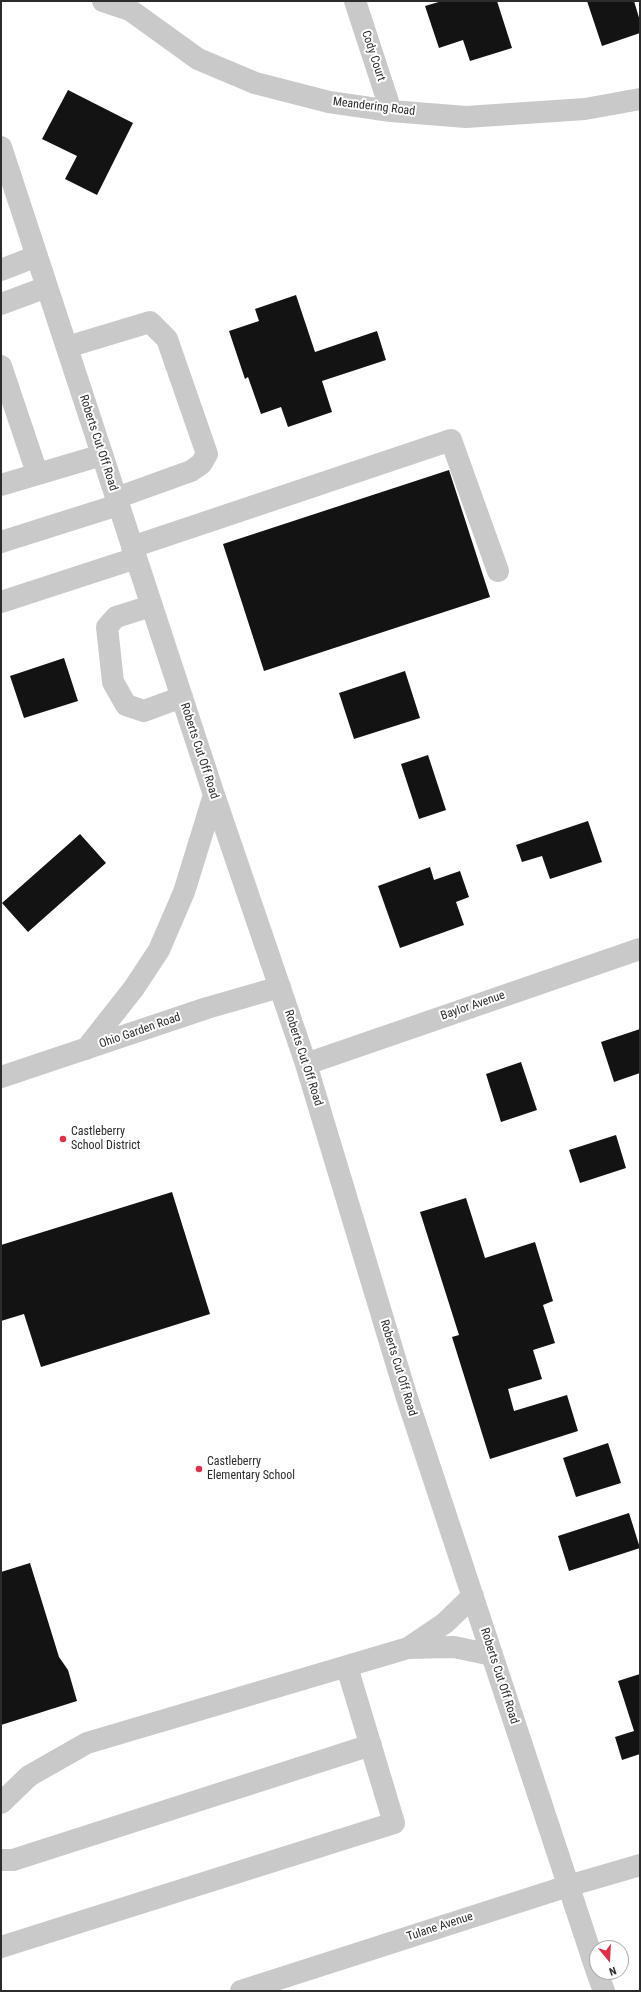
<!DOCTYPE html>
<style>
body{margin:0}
#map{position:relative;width:641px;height:1992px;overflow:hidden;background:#fff;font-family:"Roboto Condensed",sans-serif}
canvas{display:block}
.frame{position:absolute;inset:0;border:2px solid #2c2c2c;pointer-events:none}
.north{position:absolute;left:589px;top:1940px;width:40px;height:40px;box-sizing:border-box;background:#fff;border:1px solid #ababab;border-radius:50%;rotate:162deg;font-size:11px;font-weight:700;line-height:16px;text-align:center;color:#2c2c2c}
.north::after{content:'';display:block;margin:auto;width:14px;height:18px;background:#e22f47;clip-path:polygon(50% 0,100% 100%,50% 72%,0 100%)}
</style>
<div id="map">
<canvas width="641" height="1992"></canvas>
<div class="frame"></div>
<div class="north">N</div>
</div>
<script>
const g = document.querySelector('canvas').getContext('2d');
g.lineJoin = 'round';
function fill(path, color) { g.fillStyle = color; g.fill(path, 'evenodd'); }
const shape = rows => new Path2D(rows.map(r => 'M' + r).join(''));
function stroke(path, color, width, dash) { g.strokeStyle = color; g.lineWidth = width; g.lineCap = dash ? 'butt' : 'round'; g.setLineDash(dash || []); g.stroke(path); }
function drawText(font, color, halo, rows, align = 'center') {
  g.font = font + ' "Roboto Condensed",sans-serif'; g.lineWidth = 4; g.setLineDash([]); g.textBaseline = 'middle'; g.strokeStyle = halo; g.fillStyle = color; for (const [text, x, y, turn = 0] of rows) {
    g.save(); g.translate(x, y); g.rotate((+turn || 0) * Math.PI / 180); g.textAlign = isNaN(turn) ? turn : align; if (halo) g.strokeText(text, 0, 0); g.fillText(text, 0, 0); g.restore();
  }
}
const building = shape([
 [442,1,497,1,512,48,470,61,463,40,439,48,425,6],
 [587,1,634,1,640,21,640,33,602,46],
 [68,90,133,123,97,195,65,179,77,156,42,139],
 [296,295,315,352,377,331,386,360,322,381,332,412,288,427,281,407,261,414,248,377,245,379,229,331,259,321,255,309],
 [449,470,490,597,264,671,223,544],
 [64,658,78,701,24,718,10,676],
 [405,671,420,718,354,739,339,693],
 [428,755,446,810,419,819,401,764],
 [588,821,602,862,550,879,542,856,522,862,516,845],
 [80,834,106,863,28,932,2,903],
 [430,867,434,880,460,871,469,897,456,902,464,925,400,948,378,886],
 [640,1029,640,1073,614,1082,601,1042],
 [521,1062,537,1110,501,1122,486,1074],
 [616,1135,626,1168,580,1183,569,1150],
 [172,1192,210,1314,41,1367,24,1314,1,1321,1,1245],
 [466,1198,485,1258,535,1242,553,1301,543,1305,555,1343,533,1350,542,1379,508,1389,514,1411,567,1395,578,1431,490,1459,452,1337,459,1335,420,1212],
 [608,1443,621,1483,576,1497,563,1458],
 [629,1513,640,1548,569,1571,558,1536],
 [30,1563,59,1657,68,1670,77,1701,1,1725,1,1572],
 [640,1674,640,1754,622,1760,615,1737,634,1731,618,1681]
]);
const minor = shape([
 [103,1,130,10],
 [121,1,130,10,198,59,255,83,329,102,391,111,466,117,585,109,640,99],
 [355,1,391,111],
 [1,147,214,795,306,1064,406,1395,597,1972],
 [1,270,37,256],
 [1,304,47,287],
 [67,347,150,322,167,339,207,454,201,464,191,471,116,498],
 [1,366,37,473],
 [1,485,102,455],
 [1,542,118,505],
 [132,547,451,440,498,571],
 [1,602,136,558],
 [151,606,116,617,107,627,113,682,126,705,144,711,182,697],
 [86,1049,134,988,159,950,184,892,214,795],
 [306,1064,640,949],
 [1,1077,207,1008,280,987],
 [408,1648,445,1623,473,1596],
 [1,1803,29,1776,87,1743,408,1648,454,1647,492,1655],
 [1,1860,13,1860,371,1745],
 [1,1947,394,1823,347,1667],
 [597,1972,604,1991],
 [241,1991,568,1886,640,1865]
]);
const markers = [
 [63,1139,4,"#e22f47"],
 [199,1469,4,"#e22f47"]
];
const streetNames = [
 ["Cody Court",373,56,72],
 ["Meandering Road",374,107,7],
 ["Roberts Cut Off Road",98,443,72],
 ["Roberts Cut Off Road",199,751,72],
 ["Baylor Avenue",473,1006,-19],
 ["Ohio Garden Road",140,1031,-19],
 ["Roberts Cut Off Road",303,1058,72],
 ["Roberts Cut Off Road",398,1368,73],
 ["Roberts Cut Off Road",499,1676,72],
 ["Tulane Avenue",440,1927,-18]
];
const poiNames = [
 ["Castleberry",71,1132],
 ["School District",71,1146],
 ["Castleberry",207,1462],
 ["Elementary School",207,1476]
];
fill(building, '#131313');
stroke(minor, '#c9c9c9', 22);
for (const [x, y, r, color] of markers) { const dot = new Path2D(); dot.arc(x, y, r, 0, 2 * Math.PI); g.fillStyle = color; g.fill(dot); stroke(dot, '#fff', 1.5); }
drawText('12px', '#2c2c2c', '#fff', streetNames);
drawText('12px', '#2c2c2c', '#fff', poiNames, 'left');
</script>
